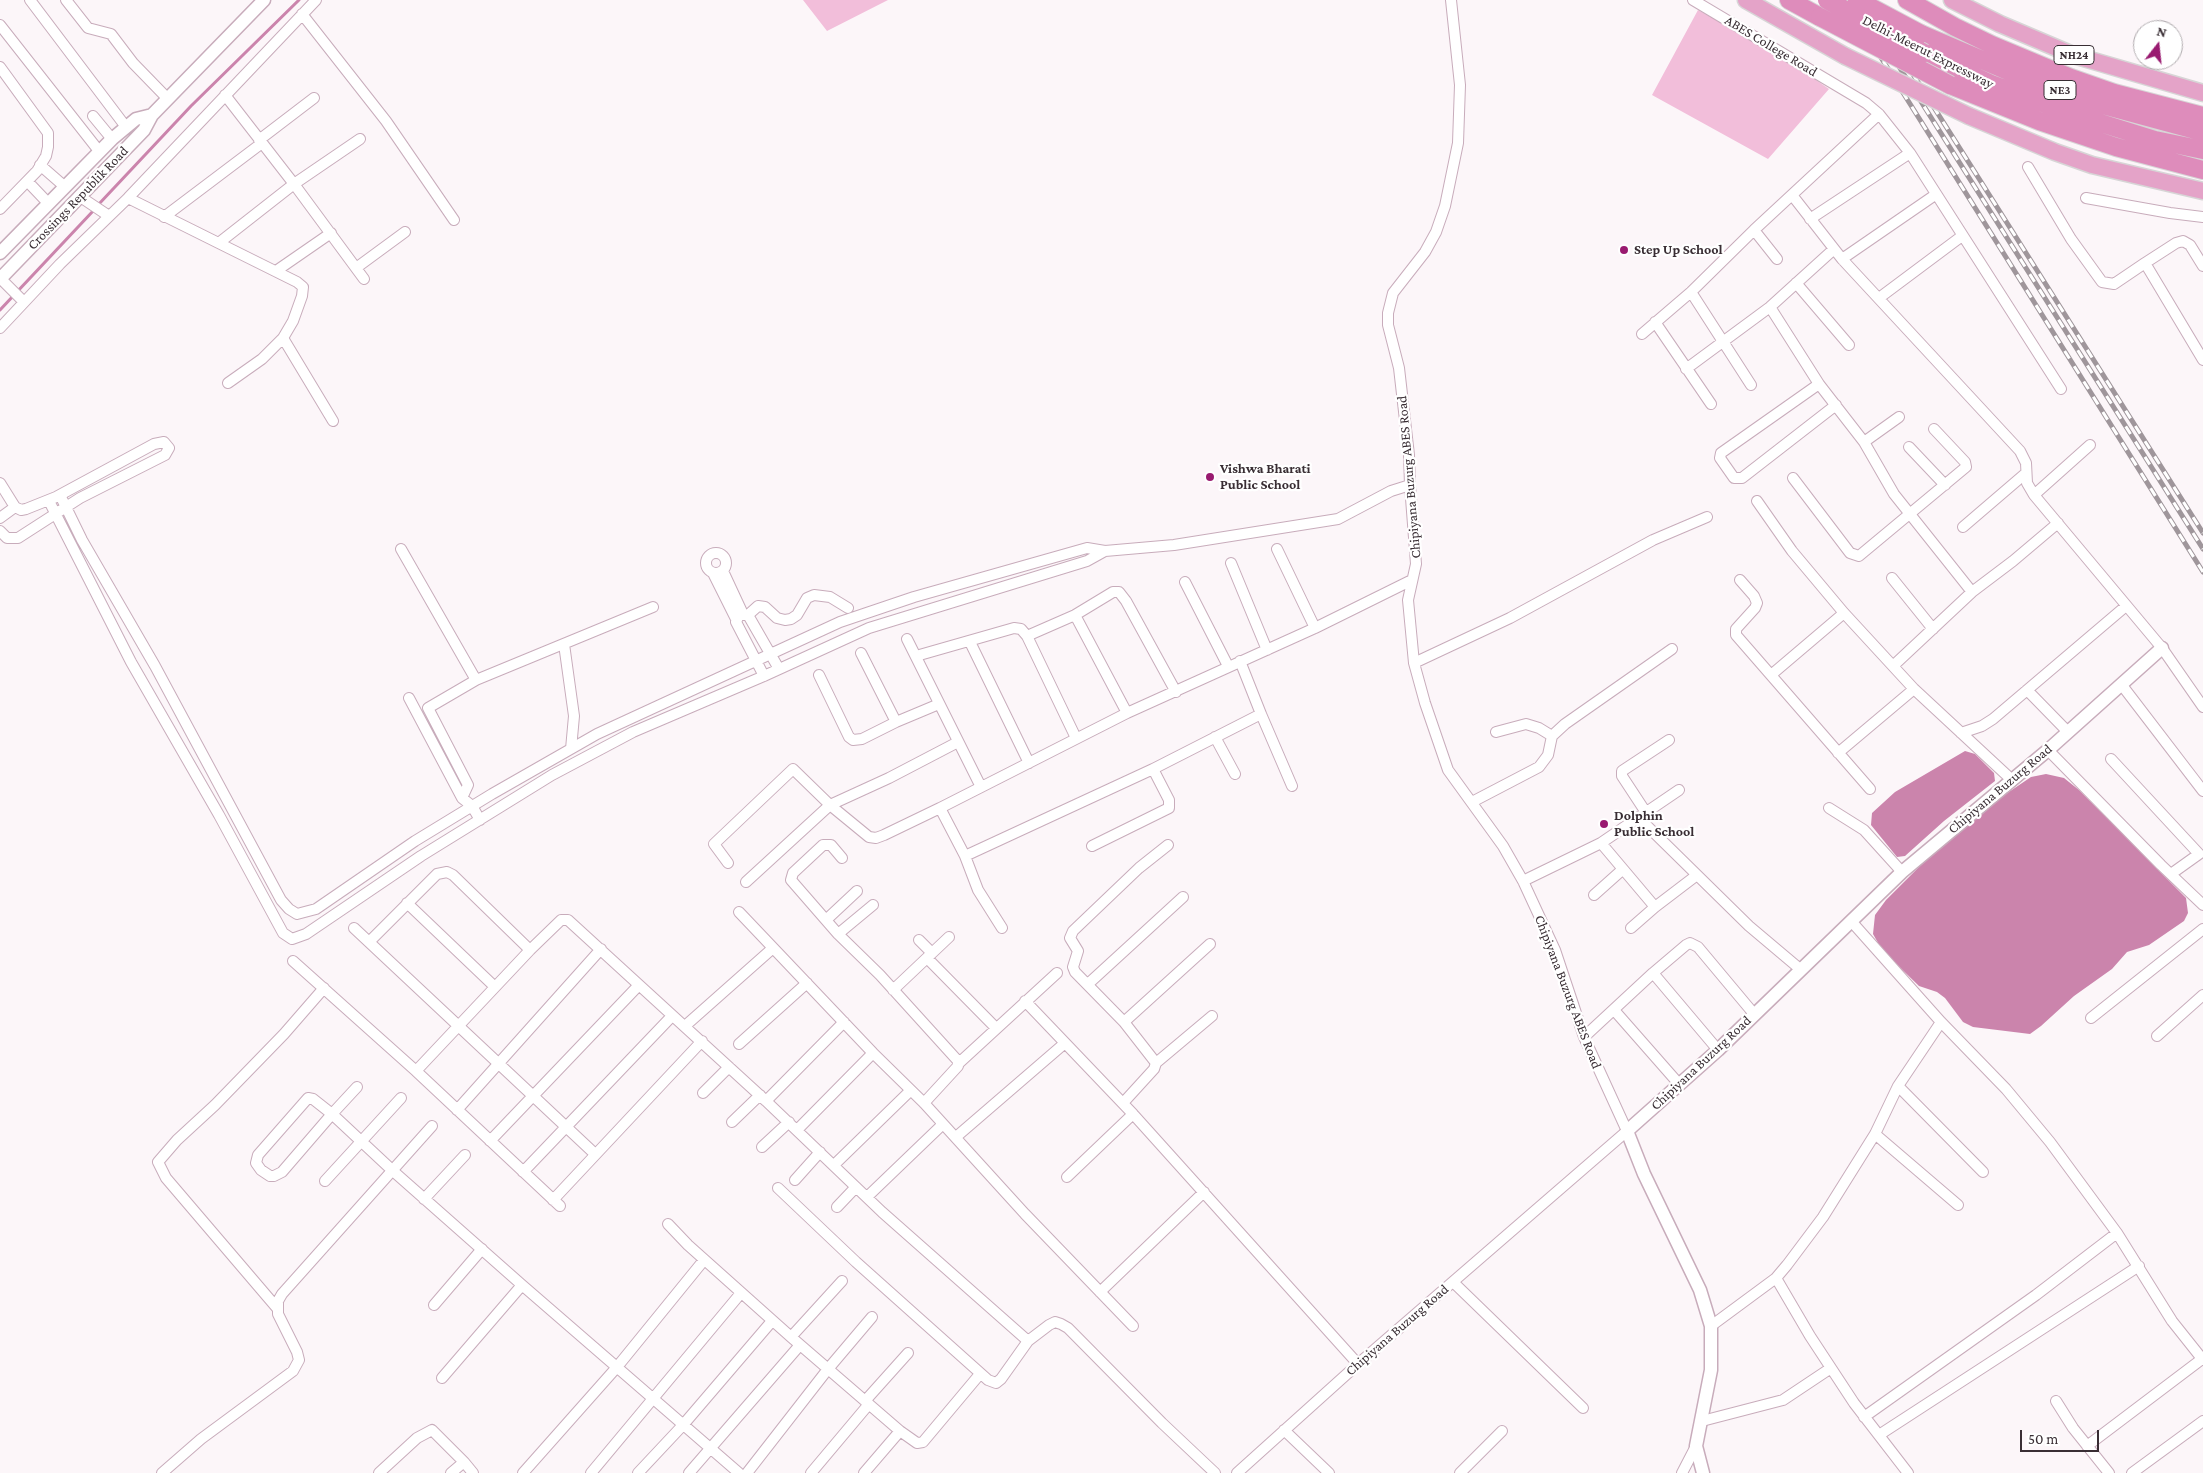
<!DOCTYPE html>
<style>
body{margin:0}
#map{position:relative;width:2203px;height:1473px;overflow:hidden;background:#fcf6f9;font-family:"Crimson Pro",serif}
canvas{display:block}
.north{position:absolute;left:2133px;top:20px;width:50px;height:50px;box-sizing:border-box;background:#fff;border:1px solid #b0abae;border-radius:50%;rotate:16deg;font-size:14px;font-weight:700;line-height:20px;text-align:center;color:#392e34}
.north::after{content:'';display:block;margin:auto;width:18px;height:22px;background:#991a70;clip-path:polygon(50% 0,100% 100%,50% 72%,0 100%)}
.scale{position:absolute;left:2020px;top:1430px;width:79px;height:22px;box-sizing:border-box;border:2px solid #392e34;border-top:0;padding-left:6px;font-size:15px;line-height:18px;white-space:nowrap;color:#392e34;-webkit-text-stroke:4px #fff;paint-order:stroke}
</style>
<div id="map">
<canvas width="2203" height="1473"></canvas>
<div class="north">N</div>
<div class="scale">50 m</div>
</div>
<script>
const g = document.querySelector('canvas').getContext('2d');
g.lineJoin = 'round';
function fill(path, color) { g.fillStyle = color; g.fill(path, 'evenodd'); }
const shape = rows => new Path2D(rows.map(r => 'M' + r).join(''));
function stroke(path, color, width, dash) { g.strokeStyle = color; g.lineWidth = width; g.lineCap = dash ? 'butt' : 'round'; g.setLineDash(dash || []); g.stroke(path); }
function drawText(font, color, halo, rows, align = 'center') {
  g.font = font + ' "Crimson Pro",serif'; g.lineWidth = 4.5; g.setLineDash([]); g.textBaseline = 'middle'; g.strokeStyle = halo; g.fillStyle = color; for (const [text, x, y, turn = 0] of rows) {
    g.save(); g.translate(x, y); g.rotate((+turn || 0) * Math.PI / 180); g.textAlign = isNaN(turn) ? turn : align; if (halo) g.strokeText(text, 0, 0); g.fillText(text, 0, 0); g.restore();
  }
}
const green = shape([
 [803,0,888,0,827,31],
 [1698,10,1818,76,1816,80,1829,89,1768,159,1652,95]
]);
const water = shape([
 [1965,751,1975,754,1994,773,1995,781,1944,821,1905,856,1897,857,1871,825,1872,813,1895,792],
 [2046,774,2064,778,2079,790,2186,898,2188,913,2184,921,2149,945,2127,952,2112,969,2074,996,2041,1026,2030,1034,1973,1027,1963,1022,1945,998,1937,992,1919,986,1882,950,1873,934,1875,915,1886,900,1922,864,1994,802,2031,777]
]);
const stream = shape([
 [98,205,191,106,299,0],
 [0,310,94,210]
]);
const minor = shape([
 [30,0,126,127],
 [66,0,88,28,111,34,133,63,168,99],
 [1693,0,1866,103,1879,114,1910,153,2061,389],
 [302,14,386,121,454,220],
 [0,25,99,151],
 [0,67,48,133,48,147,46,156,37,171,0,209],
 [225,95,294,184,364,279],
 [93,116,112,139],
 [259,140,314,98],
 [40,165,64,186],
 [2028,167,2071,239,2102,282,2114,284,2145,263,2203,360],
 [28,182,48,203],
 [1792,195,1842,259,2020,451,2026,463,2027,483,2034,495,2162,648,2203,707],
 [79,196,109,216],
 [128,198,297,282,303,287,302,296,293,321,283,338,262,359,228,383],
 [2086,198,2170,213,2203,217],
 [164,217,262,143],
 [1810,219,1910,153],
 [1754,230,1777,259],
 [220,242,294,184,360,139],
 [1842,259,1935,195],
 [2145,263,2176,243,2183,241,2190,245,2203,266],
 [356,268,405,232],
 [276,271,331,233],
 [1,279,24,302],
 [1796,283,1849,345],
 [1691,292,1751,385],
 [1879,298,1962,236],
 [1770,307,1819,384,1864,442,1894,494,1972,592],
 [1655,322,1711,404],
 [0,328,60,264,128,198,316,0],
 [1642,334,1691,292,1754,230,1879,114],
 [283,338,333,421],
 [1686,369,1770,307,1834,249],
 [1819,384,1721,453,1720,458,1734,478,1742,478,1836,405],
 [1864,442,1899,417],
 [1909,447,1945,485],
 [1793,478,1850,553,1859,556,1966,467,1965,462,1934,429],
 [0,483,15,507,21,510,26,509,56,497,154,444,164,442,169,448,165,455,80,498,18,538,7,538,0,531],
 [60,495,82,540,155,666,281,900,289,909,297,914,316,909,415,841,492,794,597,734,840,622,914,597,1087,548,1105,551,1174,545,1338,519,1391,491,1410,485],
 [2034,495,2090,445],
 [49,501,131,662,219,815,283,933,292,939,306,934,421,856,552,775,633,732,764,676,869,628,1087,561,1105,551],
 [1757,501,1792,551,1844,613,1914,689,2012,780],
 [0,518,15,507],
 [1963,527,2026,473],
 [401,549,476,680],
 [1277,549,1315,628],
 '706 563a10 10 0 1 1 20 0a10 10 0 1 1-20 0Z',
 [1231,563,1267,650],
 [723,571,743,614],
 [713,573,736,619],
 [1892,578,1933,629],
 [1740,580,1754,596,1757,603,1755,608,1736,629,1736,635,1870,789],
 [1185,582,1228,666],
 [748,615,758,606,765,607,777,618,785,620,791,619,797,615,807,598,814,595,830,597,848,608],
 [1075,615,1127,713],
 [1027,636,1075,615,1113,592,1119,592,1126,601,1176,692],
 [907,639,981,787],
 [970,642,1029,763],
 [564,644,574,716,571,749],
 [861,653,896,722],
 [916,656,1014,628,1021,629,1027,636,1076,738],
 [1414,663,1510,618,1653,540,1707,517],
 [1893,666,1972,592,2013,561,2058,523],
 [819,675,849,737,853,740,862,739,896,722,939,704],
 [1771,675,1844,613],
 [764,676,736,622,739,615,748,615,779,669],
 [2121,684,2203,791],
 [2027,690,2068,732],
 [409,698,462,798,472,806,480,820],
 [1261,714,1292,786],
 [1496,732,1526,724,1539,728,1552,736],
 [1961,733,1982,726,1993,719,2126,606],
 [1215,737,1235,774],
 [2048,750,2161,865,2203,905],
 [1838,753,1914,689],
 [2111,759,2199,854,2171,874],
 [462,798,468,785,428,708,476,680,653,607],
 [1472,802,1539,767,1548,755,1552,736,1565,724,1672,649],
 [940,808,1127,713,1315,628,1412,580],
 [1829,808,1864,830,1902,872],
 [1645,811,1622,776,1622,771,1669,740],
 [1638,817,1749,926,1800,969],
 [1601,843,1655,907,1631,928],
 [1092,846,1169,808,1169,800,1153,769],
 [965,856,1153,769,1261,714,1240,661],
 [842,858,831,845,823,845,793,873,791,880,838,934,880,975,958,1061,958,1066,924,1103],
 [728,863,714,844,793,769,830,805,869,837,876,838,884,835,940,808,965,856,978,890,1002,928],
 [1523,881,1601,843,1679,790],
 [746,882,830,805,889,778,958,742],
 [1594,895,1622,870],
 [407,903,495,987],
 [1655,907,1697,875],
 [739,912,873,1053,924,1103,1025,1214,1133,1326],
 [826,920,857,891],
 [1851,921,1941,1022,2006,1089,2050,1142,2117,1233,2172,1321,2203,1360],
 [354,928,595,1154],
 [838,934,873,905],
 [919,940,932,953],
 [369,942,437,874,447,872,453,875,530,950],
 [927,958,996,1028],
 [293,961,416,1071,530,950,561,920,568,920,766,1101,882,1212,1028,1341],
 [1653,973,1718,1050],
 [1088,984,1183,897],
 [893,990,949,937],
 [1025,1001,1133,1114,1358,1364],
 [1614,1010,1679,1084],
 [2091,1018,2203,929],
 [1124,1022,1210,944],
 [685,1026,773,948],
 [2157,1036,2203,995],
 [1584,1037,1653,973,1686,945,1690,943,1698,947,1754,1014],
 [739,1044,807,983],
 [959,1063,1057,973],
 [1156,1063,1212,1016],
 [416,1071,560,1206],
 [1898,1086,1983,1172],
 [357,1087,332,1114,282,1172,274,1176,270,1176,261,1170,256,1163,258,1155,308,1098,313,1099,332,1114,393,1171,522,1285,739,1473],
 [703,1093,729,1067],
 [766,1101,844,1022],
 [1123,1103,1154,1069,1156,1063,1124,1022,1075,972,1073,967,1078,951,1070,938,1073,931,1139,868,1168,845],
 [457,1110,601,949],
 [732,1122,760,1095],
 [797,1130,873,1053],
 [1875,1134,1958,1205],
 [956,1137,1065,1043],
 [490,1141,639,985],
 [762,1147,789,1122],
 [834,1165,910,1091],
 [523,1172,672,1016],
 [1067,1177,1133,1114],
 [795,1180,820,1152],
 [325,1181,401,1098],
 [778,1188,856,1262,988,1380,996,1383,1001,1379,1028,1341,1049,1325,1055,1322,1061,1324,1068,1328,1162,1423,1215,1473],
 [867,1197,943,1124],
 [424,1199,465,1155],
 [553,1200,702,1041],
 [837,1207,856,1187],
 [668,1224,688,1245,791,1337,900,1431,917,1443,923,1442,980,1374],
 [1776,1278,1810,1336,1854,1403,1908,1473],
 [1453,1282,1583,1408],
 [1100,1292,1204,1192],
 [434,1305,482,1249],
 [277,1308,166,1178,158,1162,177,1140,215,1105,284,1034,324,988],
 [1711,1326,1776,1278,1787,1265,1823,1217,1875,1134,1898,1086,1941,1022],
 [791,1337,842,1281],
 [442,1378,522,1285],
 [865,1401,908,1353],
 [2056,1401,2073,1428,2109,1473],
 [1864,1417,2036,1295,2117,1233],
 [1702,1421,1783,1400,1831,1368],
 [1284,1430,1329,1473],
 [1879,1435,2139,1266],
 [2087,1446,2202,1359],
 [162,1473,201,1439,293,1371,299,1360,297,1352,278,1314,278,1301,282,1294,432,1126],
 [379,1473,417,1438,432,1430,464,1462],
 [451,1473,464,1462,473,1473],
 [523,1473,617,1367,704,1260],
 [591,1473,741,1293],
 [638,1473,683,1425,772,1321],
 [689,1473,800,1345],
 [747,1473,828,1369,872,1317],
 [811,1473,869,1404],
 [864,1473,900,1431],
 [1237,1473,1358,1364,1627,1131,1584,1037,1555,950,1523,881,1503,846,1448,770,1425,703,1414,663,1408,600,1416,564,1410,485,1409,455,1399,368,1388,325,1388,313,1393,293,1425,252,1436,232,1445,206,1458,143,1460,85,1451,0],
 [1460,1473,1502,1431],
 [1682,1473,1696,1446],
 [2132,1473,2203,1421]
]);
const tertiary = shape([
 [0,253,112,139,136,119,152,115],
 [0,279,144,130,152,115,264,0],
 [1703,1473,1696,1446,1711,1370,1711,1326,1700,1290,1644,1174,1627,1131,1718,1050,1902,872,2048,750,2162,648]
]);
const trunk = shape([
 [1746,0,1845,56],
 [1952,0,2000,24,2073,55,2203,93],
 [1969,116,2055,152,2092,165,2203,191]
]);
const motorway = shape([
 [1789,0,1820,17],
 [1907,0,1955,27,1992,45,2071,78,2114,93,2203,116],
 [1921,34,2008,71,2092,102,2203,132],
 [1924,53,1991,84,2075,115,2155,140,2203,150],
 [1950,85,2039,121,2116,147,2203,170]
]);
const rail = shape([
 [1845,0,2203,572],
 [1857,0,2203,549],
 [1866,0,2203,533]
]);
const trunkBridge = shape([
 [1845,56,1969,116]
]);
const motorwayBridge = shape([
 [1827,0,1924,53],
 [1857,0,1921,34],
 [1820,17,1950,85]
]);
const markers = [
 [1624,250,5,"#991a70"],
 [1210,477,5,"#991a70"],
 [1604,824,5,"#991a70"]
];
const shields = [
 [2074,55,40],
 [2060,90,32]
];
const shieldNames = [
 ["NH24",2074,55],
 ["NE3",2060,90]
];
const streetNames = [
 ["ABES College Road",1771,46,31],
 ["Delhi-Meerut Expressway",1928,52,27],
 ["Crossings Republik Road",78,198,-46],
 ["Chipiyana Buzurg ABES Road",1409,477,-95],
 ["Chipiyana Buzurg Road",2000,789,-40],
 ["Chipiyana Buzurg ABES Road",1568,992,69],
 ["Chipiyana Buzurg Road",1701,1063,-43],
 ["Chipiyana Buzurg Road",1397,1330,-41]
];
const poiNames = [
 ["Step Up School",1634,250],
 ["Vishwa Bharati",1220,469],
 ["Public School",1220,485],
 ["Dolphin",1614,816],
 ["Public School",1614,832]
];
fill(green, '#f2beda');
fill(water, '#cb84ac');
stroke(stream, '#cb84ac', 3);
stroke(minor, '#c8acbb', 12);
stroke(tertiary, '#c8acbb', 15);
stroke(trunk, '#d7d5d6', 19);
stroke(motorway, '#d7d5d6', 20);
stroke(minor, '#fff', 10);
stroke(tertiary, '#fff', 12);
stroke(trunk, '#e4a3c8', 16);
stroke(motorway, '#de8cbb', 18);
stroke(rail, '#9f969b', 5);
stroke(rail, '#fff', 3, [9]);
stroke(trunkBridge, '#d7d5d6', 19, []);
stroke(motorwayBridge, '#d7d5d6', 20, []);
stroke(trunkBridge, '#e4a3c8', 16);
stroke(motorwayBridge, '#de8cbb', 18);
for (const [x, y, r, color] of markers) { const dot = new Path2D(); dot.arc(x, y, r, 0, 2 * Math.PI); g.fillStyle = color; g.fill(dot); stroke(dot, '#fff', 2); }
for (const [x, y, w] of shields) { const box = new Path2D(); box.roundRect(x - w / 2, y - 9.5, w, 19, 4); g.fillStyle = '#fff'; g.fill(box); stroke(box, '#392e34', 1); }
drawText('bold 12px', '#392e34', null, shieldNames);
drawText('14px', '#392e34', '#fff', streetNames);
drawText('bold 14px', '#392e34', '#fff', poiNames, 'left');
</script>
